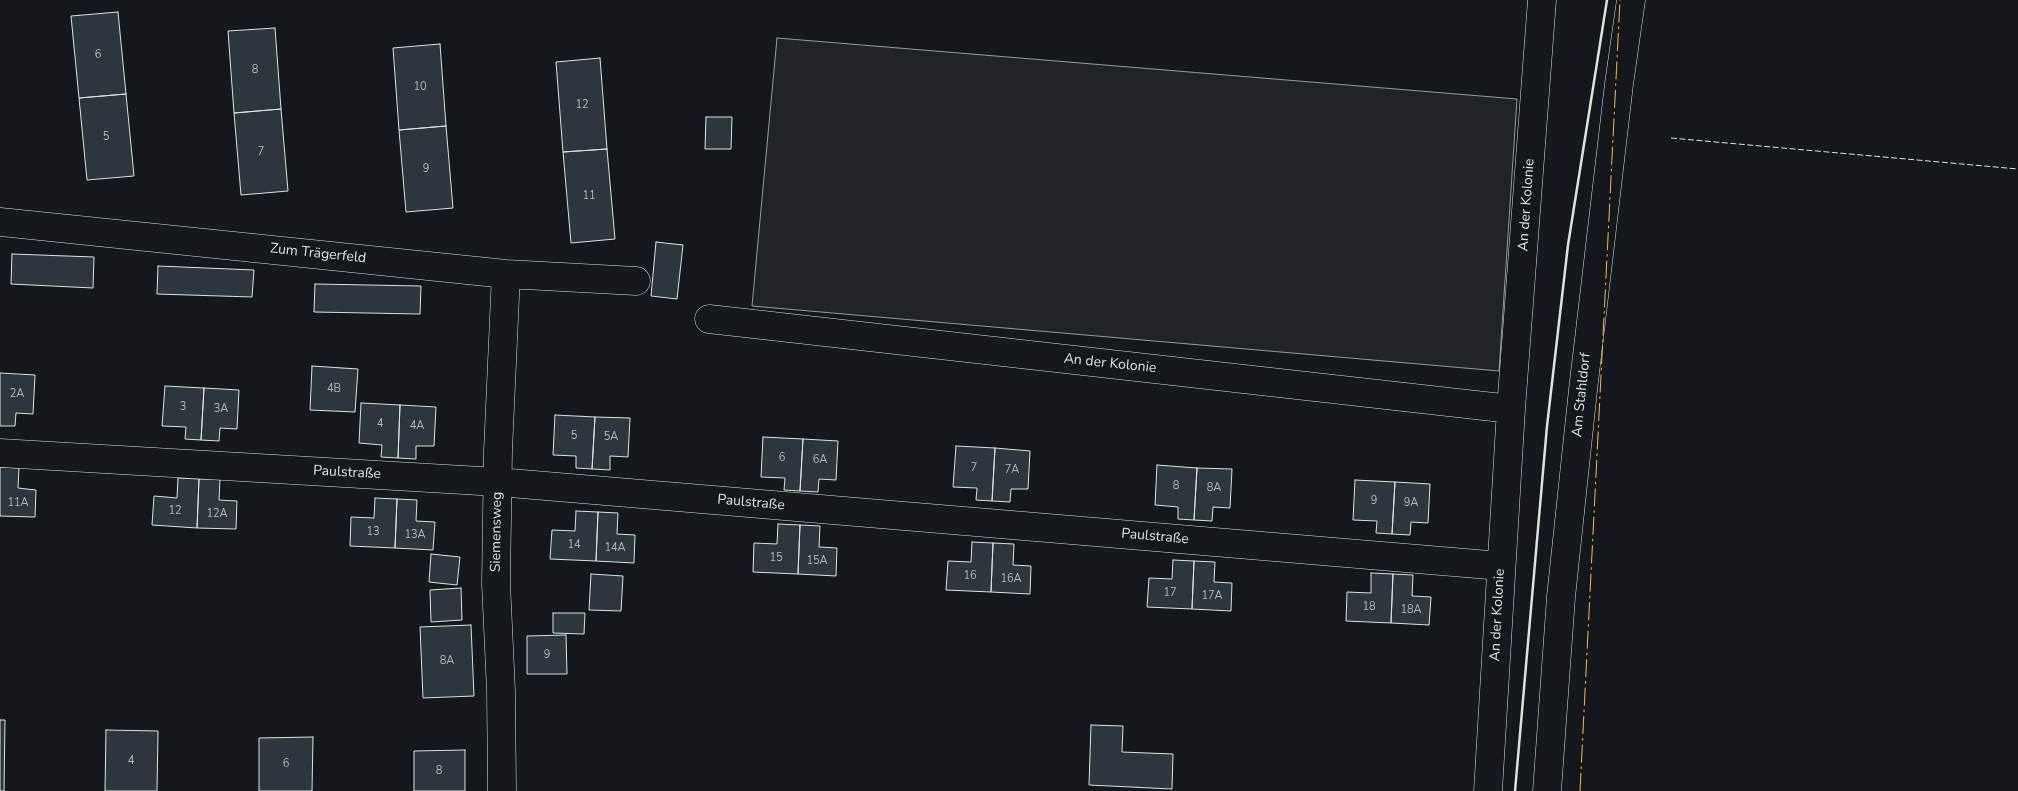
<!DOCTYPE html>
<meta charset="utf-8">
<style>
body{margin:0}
canvas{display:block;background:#14181c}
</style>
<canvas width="2018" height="791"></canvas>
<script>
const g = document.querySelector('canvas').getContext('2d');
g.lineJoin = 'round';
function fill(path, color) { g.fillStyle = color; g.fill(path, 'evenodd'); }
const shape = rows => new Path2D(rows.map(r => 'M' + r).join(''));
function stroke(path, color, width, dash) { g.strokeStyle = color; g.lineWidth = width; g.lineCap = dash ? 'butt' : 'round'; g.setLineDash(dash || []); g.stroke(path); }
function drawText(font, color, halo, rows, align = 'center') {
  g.font = font + ' "Nunito Sans",sans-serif'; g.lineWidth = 4; g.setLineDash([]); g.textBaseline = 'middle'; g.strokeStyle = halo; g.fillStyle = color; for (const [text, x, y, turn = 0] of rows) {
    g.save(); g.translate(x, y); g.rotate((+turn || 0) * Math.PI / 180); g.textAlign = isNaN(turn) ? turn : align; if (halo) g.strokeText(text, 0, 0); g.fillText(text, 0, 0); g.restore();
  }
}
const green = shape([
 [777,38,1517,99,1499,371,752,306,777,38]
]);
const building = shape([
 [118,12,126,94,79,98,71,16,118,12],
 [275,28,281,109,234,113,228,31,275,28],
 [440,44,446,126,399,130,393,48,440,44],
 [600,58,607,149,563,152,556,62,600,58],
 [126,94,134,176,87,180,79,98,126,94],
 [281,109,288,191,241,195,234,113,281,109],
 [706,117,732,117,731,149,705,149,706,117],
 [446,126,453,208,406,212,399,130,446,126],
 [607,149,615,239,571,243,563,152,607,149],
 [656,242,683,245,677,299,651,296,656,242],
 [12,254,94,257,93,288,11,284,12,254],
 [158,266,254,270,252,297,157,294,158,266],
 [315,284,421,286,420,314,314,312,315,284],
 [312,366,358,369,355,412,310,410,312,366],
 [0,373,35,375,33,414,16,413,15,426,0,426,0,373],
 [165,386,204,388,201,440,185,439,186,427,162,426,165,386],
 [204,388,239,390,237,429,220,428,219,441,201,440,204,388],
 [361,403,400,405,398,458,381,457,382,445,359,443,361,403],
 [400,405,436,407,434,446,416,446,416,459,398,458,400,405],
 [555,415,595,417,592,469,576,468,576,456,553,455,555,415],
 [595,417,630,418,628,457,610,456,610,470,592,469,595,417],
 [763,437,803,439,800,491,784,490,785,478,761,477,763,437],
 [803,439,838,441,836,480,819,479,818,492,800,491,803,439],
 [956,446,995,448,992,501,976,500,977,488,953,487,956,446],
 [995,448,1030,451,1028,489,1011,489,1010,502,992,501,995,448],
 [1157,465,1197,468,1194,520,1178,519,1178,507,1155,505,1157,465],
 [0,467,19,468,18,488,36,490,35,517,0,516,0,467],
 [1197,468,1232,469,1230,508,1213,507,1212,521,1194,520,1197,468],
 [178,478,199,479,197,528,152,525,154,496,177,498,178,478],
 [199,479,220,479,219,500,237,501,236,529,197,528,199,479],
 [1355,480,1395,482,1392,534,1376,533,1377,521,1353,520,1355,480],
 [1395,482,1430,484,1428,523,1411,522,1410,535,1392,534,1395,482],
 [375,498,397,499,395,548,350,546,351,517,374,518,375,498],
 [397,499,417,500,416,521,435,522,433,550,395,548,397,499],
 [576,511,598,512,596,561,550,559,552,530,575,531,576,511],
 [598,512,618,513,617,534,635,535,634,563,596,561,598,512],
 [778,524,800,525,798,574,753,572,754,543,777,544,778,524],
 [800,525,820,526,819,547,837,548,836,576,798,574,800,525],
 [972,542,993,543,991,592,946,590,948,561,971,562,972,542],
 [993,543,1014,544,1013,565,1031,566,1030,594,991,592,993,543],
 [431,554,460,557,457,585,429,582,431,554],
 [1173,560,1194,561,1192,609,1147,607,1149,578,1172,579,1173,560],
 [1194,561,1215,562,1214,582,1232,583,1231,611,1192,609,1194,561],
 [1371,573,1393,574,1391,623,1346,621,1347,592,1371,593,1371,573],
 [591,574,623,576,621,611,589,610,591,574],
 [1393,574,1413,575,1412,596,1431,597,1429,625,1391,623,1393,574],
 [461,588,462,620,431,622,430,590,461,588],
 [553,613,585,613,584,634,553,633,553,613],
 [471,625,474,696,423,698,420,627,471,625],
 [566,635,567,674,527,674,527,636,566,635],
 [0,720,5,720,4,791,0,791,0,720],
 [1091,725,1123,726,1122,752,1173,754,1172,789,1089,785,1091,725],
 [106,730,158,731,157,791,105,791,106,730],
 [313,737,312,791,259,791,259,738,313,737],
 [465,750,465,791,414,791,414,751,465,750]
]);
const street = shape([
 [0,222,506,274,636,281],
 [709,319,1511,409],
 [0,453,498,482,1501,566],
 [502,791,501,691,496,583,498,451,506,274],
 [1488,791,1511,409,1542,0]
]);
const secondary = shape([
 [1547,791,1561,597,1583,390,1619,84,1631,0]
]);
const fence = shape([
 [1671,138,2018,169]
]);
const wall = shape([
 [1515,791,1547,426,1568,245,1607,0]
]);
const power = shape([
 [1580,791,1620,0]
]);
const numberNames = [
 ["6",98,55],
 ["8",255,70],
 ["10",420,87],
 ["12",582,105],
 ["5",106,137],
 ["7",261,152],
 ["9",426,169],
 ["11",589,196],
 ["4B",334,389],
 ["2A",17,394],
 ["3",183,407],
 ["3A",221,409],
 ["4",380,424],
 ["4A",417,426],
 ["5",574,436],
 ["5A",611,437],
 ["6",782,458],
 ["6A",820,460],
 ["7",974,468],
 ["7A",1012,470],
 ["8",1176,486],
 ["8A",1214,488],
 ["9",1374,501],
 ["11A",18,503],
 ["9A",1411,503],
 ["12",175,511],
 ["12A",217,514],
 ["13",373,532],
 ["13A",415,535],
 ["14",574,545],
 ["14A",615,548],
 ["15",776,558],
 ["15A",817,561],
 ["16",970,576],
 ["16A",1011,579],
 ["17",1170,593],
 ["17A",1212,596],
 ["18",1369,607],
 ["18A",1411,610],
 ["9",547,655],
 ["8A",447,661],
 ["4",131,761],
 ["6",286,764],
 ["8",439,771]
];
const streetNames = [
 ["An der Kolonie",1527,205,-86],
 ["Zum Trägerfeld",318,254,6],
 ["An der Kolonie",1110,364,6],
 ["Am Stahldorf",1582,395,-84],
 ["Paulstraße",347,473,3],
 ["Paulstraße",751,503,5],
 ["Siemensweg",497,532,-89],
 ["Paulstraße",1155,537,5],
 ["An der Kolonie",1498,615,-87]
];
fill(green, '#202428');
stroke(green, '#939e99', 1);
fill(building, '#2c363c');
stroke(building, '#d8e6dc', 1);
stroke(street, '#d8e6dc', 29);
stroke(secondary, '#d8e6dc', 29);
stroke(street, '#14181c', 28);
stroke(secondary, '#14181c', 28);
stroke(fence, '#d8e6dc', 1, [6, 2.5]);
stroke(wall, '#d8e6dc', 2.5);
stroke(power, '#ffb74d', 1, [18, 4, 2.5, 4]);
drawText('11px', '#adbab4', null, numberNames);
drawText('14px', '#d8e6dc', '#14181c', streetNames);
</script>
